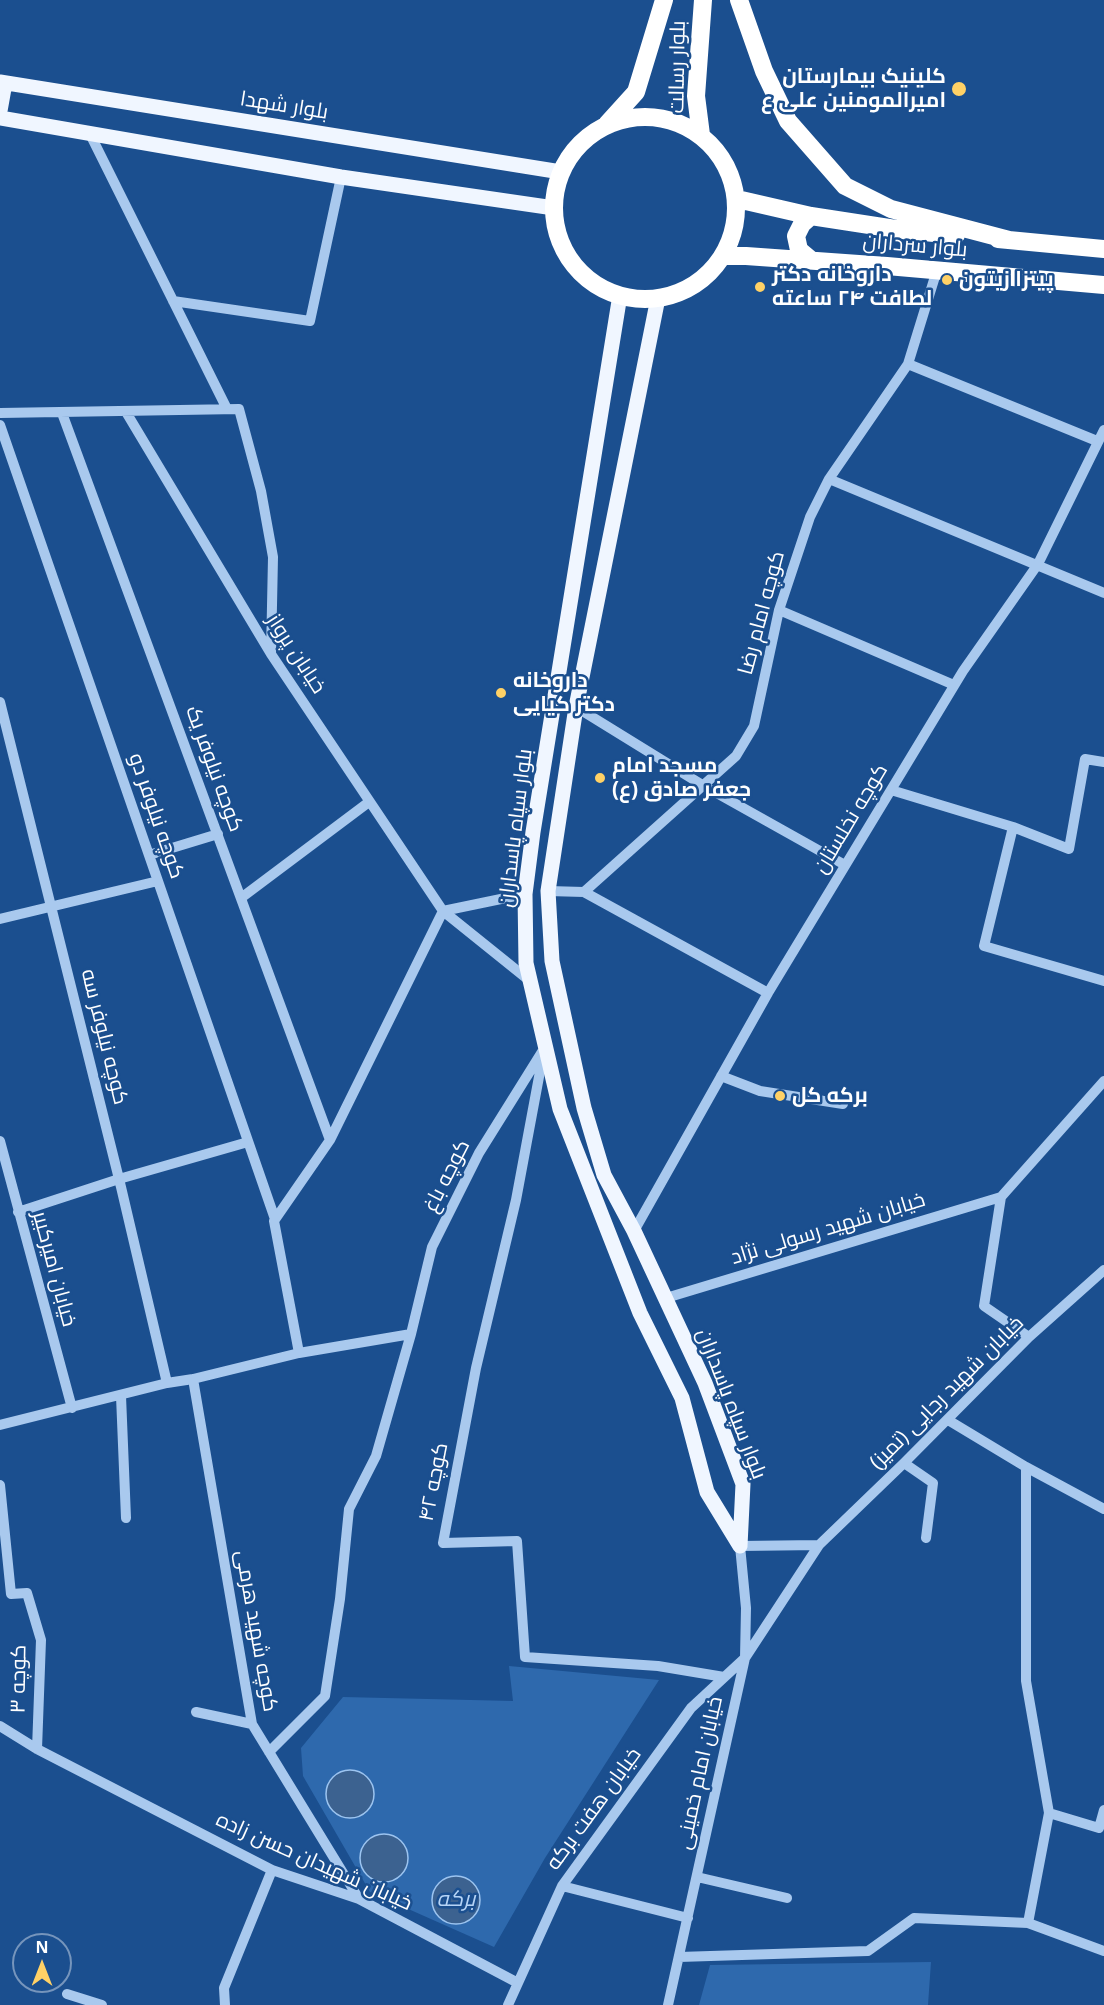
<!DOCTYPE html>
<meta charset="utf-8">
<style>
body{margin:0}
#map{position:relative;width:1104px;height:2005px;overflow:hidden;background:#1b4f8f;font-family:"Open Sans",sans-serif}
canvas{display:block}
.north{position:absolute;left:12px;top:1933px;width:60px;height:60px;box-sizing:border-box;background:#1b4f8f;border:2px solid #7695bc;border-radius:50%;rotate:0deg;font-size:16px;font-weight:700;line-height:24px;text-align:center;color:#fff}
.north::after{content:'';display:block;margin:auto;width:21px;height:27px;background:#ffd166;clip-path:polygon(50% 0,100% 100%,50% 72%,0 100%)}
</style>
<div id="map">
<canvas width="1104" height="2005"></canvas>
<div class="north">N</div>
</div>
<script>
const g = document.querySelector('canvas').getContext('2d');
g.lineJoin = 'round';
function fill(path, color) { g.fillStyle = color; g.fill(path, 'evenodd'); }
const shape = rows => new Path2D(rows.map(r => 'M' + r).join(''));
function stroke(path, color, width, dash) { g.strokeStyle = color; g.lineWidth = width; g.lineCap = dash ? 'butt' : 'round'; g.setLineDash(dash || []); g.stroke(path); }
function drawText(font, color, halo, rows, align = 'center') {
  g.font = font + ' "Open Sans",Cairo,sans-serif'; g.lineWidth = 5; g.setLineDash([]); g.textBaseline = 'middle'; g.strokeStyle = halo; g.fillStyle = color; for (const [text, x, y, turn = 0] of rows) {
    g.save(); g.translate(x, y); g.rotate((+turn || 0) * Math.PI / 180); g.textAlign = isNaN(turn) ? turn : align; if (halo) g.strokeText(text, 0, 0); g.fillText(text, 0, 0); g.restore();
  }
}
const green = shape([
 [509,1666,659,1680,545,1858,494,1947,370,1892,303,1776,301,1748,343,1697,513,1701],
 [931,1962,928,2005,699,2005,710,1965]
]);
const water = shape([
 '326 1794a24 24 0 1 1 48 0a24 24 0 1 1-48 0Z',
 '360 1858a24 24 0 1 1 48 0a24 24 0 1 1-48 0Z',
 '432 1900a24 24 0 1 1 48 0a24 24 0 1 1-48 0Z'
]);
const minor = shape([
 [89,132,227,409],
 [173,301,310,321,341,177],
 [908,364,1097,441],
 [126,412,271,654,443,911,530,981],
 [0,413,239,409,261,491,273,557,271,654],
 [62,413,330,1140],
 [0,425,275,1219],
 [829,479,1104,593],
 [779,610,954,685],
 [0,702,121,1187,167,1383],
 [576,707,704,786,845,865],
 [891,790,1013,827,984,946,1104,981],
 [1013,827,1069,849,1085,759,1104,762],
 [149,855,218,834],
 [548,891,584,892,736,756,754,726,779,610,810,517,829,479,908,364,937,270],
 [584,892,768,993],
 [241,898,369,802],
 [443,911,525,894],
 [0,919,158,881],
 [544,1050,516,1200,476,1368,443,1543,517,1541,525,1657,658,1666,724,1677],
 [721,1076,760,1091,843,1104],
 [0,1141,72,1408],
 [1001,1197,984,1306,1029,1337],
 [18,1212,119,1179,248,1142],
 [634,1231,768,993,963,671,1038,564,1104,430],
 [666,1298,1001,1197,1104,1081],
 [299,1353,274,1221,330,1140,443,911],
 [193,1379,252,1724,359,1899],
 [121,1396,126,1518],
 [948,1420,1026,1467,1104,1509],
 [0,1425,167,1383,193,1379,299,1353,411,1334],
 [904,1463,933,1483,926,1538],
 [1026,1467,1026,1681,1049,1813,1028,1923],
 [0,1485,11,1594,27,1593,41,1640,37,1749],
 [196,1712,252,1724],
 [0,1726,37,1749,272,1870,359,1899,518,1983],
 [269,1752,325,1696,340,1599,349,1509,376,1456,411,1334,432,1247,479,1153,542,1052],
 [1049,1813,1099,1828,1104,1810],
 [697,1877,787,1898],
 [562,1886,688,1918],
 [679,1957,868,1951,914,1918,1028,1923,1104,1951],
 [67,1994,102,2005],
 [225,2005,224,1988,272,1870],
 [508,2005,562,1886,691,1708,745,1658,819,1545,904,1463,1029,1337,1104,1270],
 [668,2005,745,1658,746,1608,740,1546,819,1545]
]);
const major = shape([
 [0,82,561,172],
 [0,111,5,83],
 [0,118,341,177,554,208],
 [620,295,533,832,525,894,526,963,560,1109,640,1313,682,1398,707,1492,740,1546],
 [658,298,576,707,548,891,552,961,584,1108,604,1175,634,1231,705,1383,743,1484,740,1546]
]);
const highway = shape([
 [739,0,764,71,788,121,845,186,891,209,1009,240],
 '554 208a91 91 0 1 1 182 0a91 91 0 1 1-182 0Z',
 [607,124,636,92,664,0],
 [701,135,696,96,703,0],
 [737,199,811,216,902,230,956,235],
 [811,216,802,224,796,236,799,250,811,260],
 [998,239,1104,249],
 [723,256,746,256,887,266,1104,285]
]);
const markers = [
 [959,89,8,"#ffd166"],
 [947,280,6,"#ffd166"],
 [760,287,6,"#ffd166"],
 [501,693,6,"#ffd166"],
 [600,778,6,"#ffd166"],
 [780,1096,6,"#ffd166"]
];
const streetNames = [
 ["بلوار رسالت",678,67,-89],
 ["بلوار شهدا",284,106,9],
 ["بلوار سرداران",915,246,5],
 ["کوچه امام رضا",762,613,-75],
 ["خیابان پرواز",296,654,57],
 ["کوچه نیلوفر یک",214,769,70],
 ["کوچه نیلوفر دو",156,816,71],
 ["کوچه نخلستان",851,819,-59],
 ["بلوار سپاه پاسداران",516,828,-83],
 ["کوچه نیلوفر سه",104,1037,76],
 ["کوچه باغ",447,1176,-63],
 ["خیابان شهید رسولی نژاد",828,1229,-17],
 ["خیابان امیرکبیر",54,1269,75],
 ["خیابان شهید رجایی (تمیز)",947,1393,-45],
 ["بلوار سپاه پاسداران",731,1404,69],
 ["کوچه ۴۲",434,1482,-79],
 ["کوچه شهید هرمی",256,1631,80],
 ["کوچه ۳",19,1679,-89],
 ["خیابان امام خمینی",700,1773,-78],
 ["خیابان هفت برکه",594,1809,-54],
 ["خیابان شهیدان حسن زاده",314,1862,24]
];
const poiNames = [
 ["کلینیک بیمارستان",946,77,"right"],
 ["امیرالمومنین علی ع",946,101,"right"],
 ["داروخانه دکتر",772,275],
 ["لطافت ۲۴ ساعته",772,299],
 ["پیتزا زیتون",959,280],
 ["داروخانه",513,681],
 ["دکتر کیایی",513,705],
 ["مسجد امام",612,766],
 ["جعفر صادق (ع)",612,790],
 ["برکه کل",792,1096]
];
const waterNames = [
 ["برکه",456,1900]
];
fill(green, '#2e69ad');
fill(water, '#3c6290');
stroke(water, '#9cc4f0', 1.5);
stroke(minor, '#a9c9ee', 10);
stroke(major, '#f0f6ff', 15);
stroke(highway, '#fff', 18);
for (const [x, y, r, color] of markers) { const dot = new Path2D(); dot.arc(x, y, r, 0, 2 * Math.PI); g.fillStyle = color; g.fill(dot); stroke(dot, '#1b4f8f', 2); }
drawText('21px', '#fff', '#1b4f8f', streetNames);
drawText('bold 21px', '#fff', '#1b4f8f', poiNames, 'left');
drawText('italic 22px', '#b5d3f5', '#1b4f8f', waterNames);
</script>
